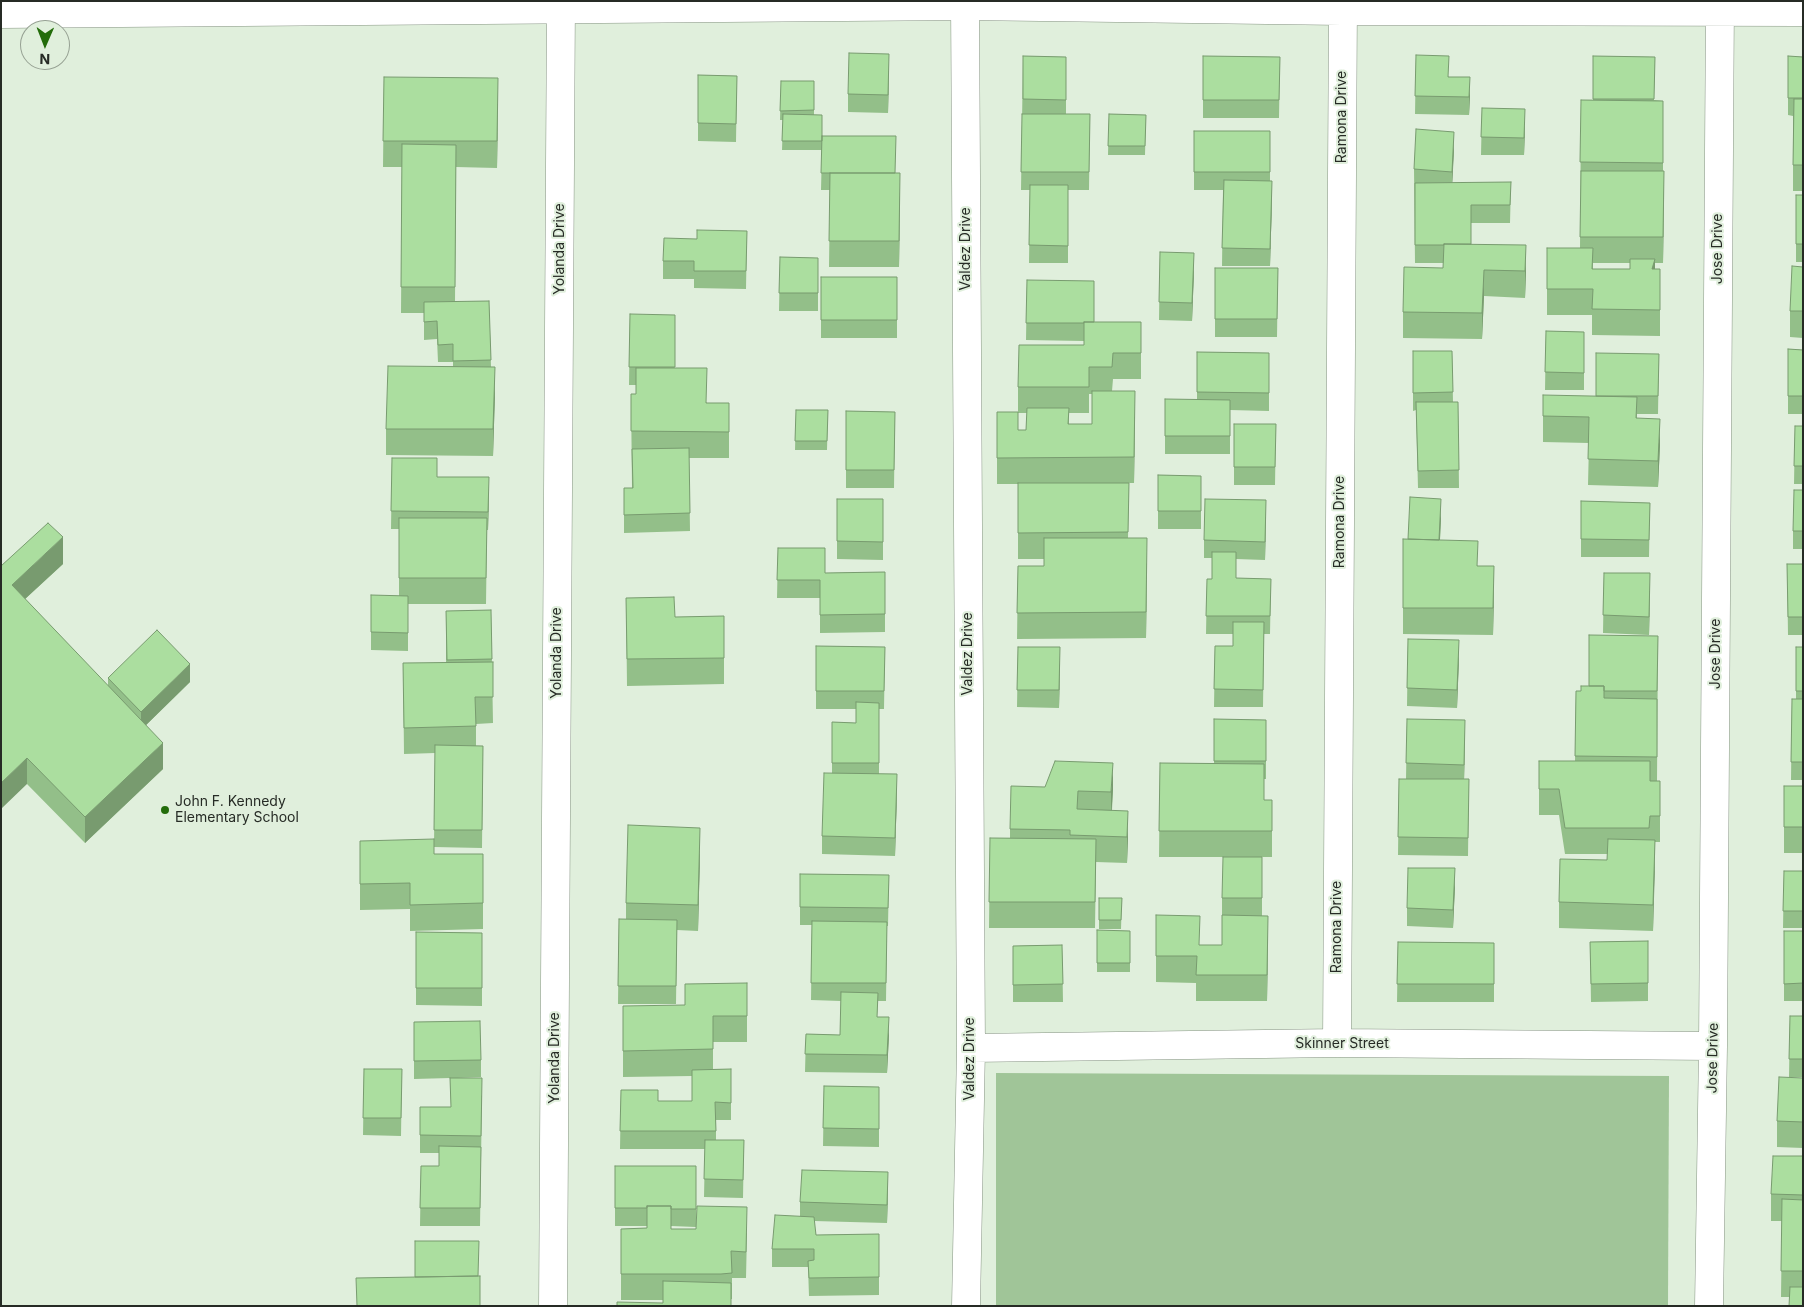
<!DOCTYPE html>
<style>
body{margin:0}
#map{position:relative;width:1804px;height:1307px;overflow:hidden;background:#e0efdc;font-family:Inter,sans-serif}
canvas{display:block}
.frame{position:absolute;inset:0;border:2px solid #262b25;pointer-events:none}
.north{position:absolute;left:20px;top:20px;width:50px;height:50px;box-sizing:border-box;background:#e0efdc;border:1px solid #96a193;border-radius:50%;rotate:181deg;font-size:14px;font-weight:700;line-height:20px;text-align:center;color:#262b25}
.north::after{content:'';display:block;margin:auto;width:18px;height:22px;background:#236c0a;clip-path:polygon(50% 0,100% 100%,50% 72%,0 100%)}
</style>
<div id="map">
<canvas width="1804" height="1307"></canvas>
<div class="frame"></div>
<div class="north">N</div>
</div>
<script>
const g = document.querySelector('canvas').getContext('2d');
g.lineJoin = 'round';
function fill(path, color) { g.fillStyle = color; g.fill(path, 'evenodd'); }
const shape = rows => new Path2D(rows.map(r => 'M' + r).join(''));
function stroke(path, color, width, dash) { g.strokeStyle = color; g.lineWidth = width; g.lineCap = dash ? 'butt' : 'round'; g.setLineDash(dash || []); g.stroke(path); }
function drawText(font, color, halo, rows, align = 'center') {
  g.font = font + ' Inter,sans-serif'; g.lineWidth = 4; g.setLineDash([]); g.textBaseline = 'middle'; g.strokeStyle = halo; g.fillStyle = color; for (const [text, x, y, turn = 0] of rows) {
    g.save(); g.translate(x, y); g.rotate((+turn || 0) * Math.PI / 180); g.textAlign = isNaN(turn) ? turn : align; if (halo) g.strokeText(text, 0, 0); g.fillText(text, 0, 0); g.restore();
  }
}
const green = shape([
 [996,1073,1669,1076,1668,1306,996,1306]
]);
const minor = shape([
 [965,1,971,1048,966,1306],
 [1,14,965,6,1342,11,1803,12],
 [1337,1043,1343,1],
 [971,1048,1337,1043,1713,1046],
 [553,1306,561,1],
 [1709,1306,1713,1046,1720,1]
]);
const wall = shape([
 [1416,55,1449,77,1470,95,1469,115,1415,114],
 [1023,56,1066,57,1066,114,1090,114,1089,190,1068,190,1068,263,1029,263,1030,190,1021,190],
 [1203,56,1280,57,1279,118,1203,118],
 [1593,56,1655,57,1654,100,1663,101,1663,171,1664,198,1663,263,1655,263,1655,269,1660,269,1660,336,1592,335,1592,315,1547,315,1547,248,1580,248,1581,100,1593,100],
 [1593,263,1630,263,1630,269,1593,269],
 [1788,56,1803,57,1803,191,1793,191,1793,116,1788,115],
 [889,71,888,113,848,112,848,94],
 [698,75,737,76,736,142,698,141],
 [384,77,498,104,497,168,456,167,455,302,489,301,491,367,495,393,493,456,386,455,386,429,453,367,453,362,438,362,437,339,424,340,424,313,401,313,402,167,383,167],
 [781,81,814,81,814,115,822,115,822,149,896,173,900,199,899,267,829,267,830,190,821,190,822,150,782,150,783,120,780,120],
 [1482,108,1525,127,1524,155,1481,155],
 [1109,114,1146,115,1145,155,1108,155],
 [1194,131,1270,131,1270,181,1272,199,1270,266,1222,266,1223,190,1194,190],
 [1454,149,1452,183,1511,182,1510,223,1471,223,1471,244,1526,271,1525,298,1484,296,1482,339,1403,338,1403,312,1443,268,1444,263,1415,263,1414,169],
 [1796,195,1803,195,1803,262,1796,262],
 [747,231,746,289,694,288,694,279,663,279,663,261,697,239],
 [1160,252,1194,271,1192,321,1159,320],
 [780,257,818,258,818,311,779,311],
 [1803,267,1803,338,1790,337,1790,311],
 [1215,268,1278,268,1277,337,1215,337],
 [821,277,897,277,897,338,821,338],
 [1027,280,1094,322,1141,322,1141,379,1113,379,1112,391,1135,417,1134,483,1129,483,1128,538,1147,564,1146,638,1017,639,1018,566,1044,566,1044,559,1018,559,1018,484,997,484,997,412,1018,412,1018,387,1084,345,1084,341,1026,340],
 [1089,394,1092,394,1092,424,1069,424,1069,413,1089,413],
 [1018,413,1027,413,1026,430,1018,430],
 [630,314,675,368,707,403,729,403,729,458,689,458,690,531,624,533,624,488,632,488,631,394,636,394,636,385,629,385],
 [1546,331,1584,332,1584,390,1545,390],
 [1788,349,1803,350,1803,414,1788,414],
 [1413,351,1452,351,1453,402,1458,402,1459,488,1418,488,1416,410,1413,411],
 [1197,352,1269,353,1269,411,1230,410,1230,454,1165,454,1165,399,1197,400],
 [1659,354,1658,414,1637,414,1637,418,1660,445,1658,487,1588,485,1589,443,1543,442,1543,416,1596,396],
 [796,410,828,410,827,450,795,450],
 [846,411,895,412,894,488,846,488],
 [1234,424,1276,424,1275,485,1234,485],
 [1795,426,1803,426,1803,484,1794,484],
 [392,458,437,477,489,495,488,530,487,530,486,604,408,604,408,651,371,650,371,595,399,596,399,529,391,529],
 [1158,475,1201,476,1201,529,1158,529],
 [1803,490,1803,549,1793,549,1793,531],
 [837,499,883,499,883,560,837,559],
 [1581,501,1650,503,1649,557,1581,557],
 [1266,517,1265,560,1236,559,1236,578,1271,579,1270,634,1264,634,1263,707,1214,707,1215,646,1233,646,1233,634,1206,634,1207,579,1212,579,1212,558,1204,558,1204,540],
 [1441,517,1440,540,1478,566,1494,592,1493,635,1403,634,1403,539,1408,539],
 [778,548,825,573,885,572,885,632,820,633,820,598,777,598],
 [63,564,25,599,108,686,108,678,190,682,146,725,163,769,85,843,27,784,1,566],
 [1787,564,1803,564,1803,635,1788,635],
 [1604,573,1650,591,1649,635,1603,633],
 [626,598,675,617,724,658,724,684,627,686],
 [491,610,493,723,476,724,476,746,483,746,482,848,434,847,435,753,404,754,403,663,446,663,446,611],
 [1658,636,1657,781,1660,807,1660,842,1655,842,1653,931,1559,928,1559,902,1607,860,1608,854,1565,854,1559,815,1539,815,1539,761,1575,761,1576,691,1581,691,1589,686],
 [1408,639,1459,658,1457,708,1407,706],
 [816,646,885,647,884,709,879,709,879,774,897,792,895,856,822,854,822,836,832,773,832,722,856,723,856,709,816,709],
 [1018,647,1060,665,1059,708,1017,707],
 [1796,647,1803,647,1803,780,1791,780,1792,699,1796,699],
 [1214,719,1266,720,1266,779,1264,779,1264,800,1272,800,1272,857,1159,857,1160,763,1214,763],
 [1407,719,1465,738,1464,779,1469,779,1468,856,1398,855,1399,779,1406,779],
 [1784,786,1803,786,1803,853,1784,853],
 [1045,787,1113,790,1112,810,1128,837,1127,863,1096,862,1095,928,989,928,990,838,1010,838,1010,829],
 [360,841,434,854,483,854,483,929,410,931,410,909,360,910],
 [700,854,698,931,677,930,676,1004,618,1004,619,919,626,919,626,903],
 [1262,857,1262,916,1268,942,1267,1001,1196,1001,1196,983,1156,982,1156,956,1200,945,1222,945,1222,898],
 [1784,871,1803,871,1803,928,1783,928],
 [800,874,889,875,888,926,887,926,886,1001,878,1001,877,1017,889,1035,887,1073,805,1072,806,1034,840,1035,841,1001,811,1000,812,925,800,925],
 [1455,886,1453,928,1407,926,1407,908],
 [1099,898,1122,898,1121,929,1099,929],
 [1097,930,1130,931,1130,972,1097,972],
 [1784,931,1803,931,1803,1001,1784,1001],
 [416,932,482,933,482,1006,416,1005],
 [1648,941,1648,1001,1591,1002,1590,942],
 [1398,942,1494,943,1494,1002,1397,1002],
 [1062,945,1063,1002,1013,1002,1013,946],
 [623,1006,747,1010,747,1042,713,1042,713,1069,731,1069,731,1120,716,1120,716,1140,744,1140,743,1198,704,1197,705,1149,620,1149,621,1090,658,1101,692,1101,692,1076,623,1077],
 [1790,1016,1803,1016,1803,1077,1789,1077],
 [414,1022,481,1060,481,1077,458,1078,482,1096,480,1226,420,1226,421,1166,439,1166,439,1153,420,1153,420,1107,451,1107,450,1078,414,1079],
 [364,1069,402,1069,401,1136,363,1135],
 [1803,1078,1803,1148,1777,1147,1777,1121],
 [824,1086,879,1087,879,1147,823,1146],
 [1803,1156,1803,1306,1789,1297,1781,1297,1782,1221,1771,1221,1771,1194],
 [615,1166,696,1166,696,1227,671,1226,671,1229,747,1233,746,1278,732,1278,732,1299,731,1299,731,1306,663,1303,663,1300,621,1300,621,1229,647,1228,647,1226,615,1226],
 [888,1190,887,1223,814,1221,816,1235,879,1234,879,1295,809,1296,808,1267,772,1267,772,1249,800,1216,800,1202]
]);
const shadedWall = shape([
 [889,54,889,71,888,113,888,95],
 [1470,77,1470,95,1469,115,1469,97],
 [498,78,498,104,497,168,497,141],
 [1525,109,1525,127,1524,155,1524,138],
 [1454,132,1454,149,1452,190,1452,172],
 [1664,171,1664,198,1663,263,1663,237],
 [900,173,900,199,899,267,899,241],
 [1272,181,1272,199,1270,266,1270,249],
 [1526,245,1526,271,1525,298,1525,271],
 [1194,253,1194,271,1192,321,1192,303],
 [1655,259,1655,285,1652,269],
 [1484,270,1484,296,1482,339,1482,313],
 [495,367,495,393,493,456,493,429],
 [1135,391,1135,417,1134,483,1134,457],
 [1660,419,1660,445,1658,487,1658,461],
 [489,477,489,495,488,530,488,512],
 [1441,499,1441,517,1439,559,1439,541],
 [1266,500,1266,517,1265,560,1265,542],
 [63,537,63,564,12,611,12,585],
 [1147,538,1147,564,1146,638,1146,612],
 [1494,566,1494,592,1493,635,1493,608],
 [1650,573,1650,591,1649,635,1649,617],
 [1459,640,1459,658,1457,708,1457,690],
 [1060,647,1060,665,1059,708,1059,690],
 [190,664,190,682,141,730,141,712],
 [1465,720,1465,738,1464,783,1464,765],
 [163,743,163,769,85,843,85,817],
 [27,758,27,784,1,809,1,783],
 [1113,763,1113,790,1111,818,1111,792],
 [897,774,897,792,895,856,895,838],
 [1128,811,1128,837,1127,863,1127,837],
 [700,828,700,854,698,931,698,905],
 [1655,840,1655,866,1653,931,1653,905],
 [1455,868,1455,886,1453,928,1453,910],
 [1268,916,1268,942,1267,1001,1267,975],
 [889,1017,889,1035,887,1073,887,1055],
 [888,1172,888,1190,887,1223,887,1205]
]);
const building = shape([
 [849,53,889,54,888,95,848,94,849,53],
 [1416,55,1449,56,1448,77,1470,77,1469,97,1415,96,1416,55],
 [1023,56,1066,57,1066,100,1023,99,1023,56],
 [1203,56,1280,57,1279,100,1203,100,1203,56],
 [1593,56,1655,57,1654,99,1593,99,1593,56],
 [1788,56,1803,57,1803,98,1788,98,1788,56],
 [698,75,737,76,736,124,698,123,698,75],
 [384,77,498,78,497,141,383,141,384,77],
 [781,81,814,81,814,110,780,111,781,81],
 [1794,99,1803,99,1803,165,1793,165,1794,99],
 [1581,100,1663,101,1663,163,1580,162,1581,100],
 [1482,108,1525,109,1524,138,1481,137,1482,108],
 [783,114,822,115,822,141,782,141,783,114],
 [1022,114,1090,114,1089,172,1021,172,1022,114],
 [1109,114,1146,115,1145,146,1108,146,1109,114],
 [1416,129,1454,132,1452,172,1414,169,1416,129],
 [1194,131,1270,131,1270,172,1194,172,1194,131],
 [822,136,896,136,895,173,821,173,822,136],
 [402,144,456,145,455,287,401,287,402,144],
 [1581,171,1664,171,1663,237,1580,237,1581,171],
 [830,173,900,173,899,241,829,241,830,173],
 [1224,180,1272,181,1270,249,1222,248,1224,180],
 [1511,182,1510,205,1471,205,1471,244,1444,244,1444,245,1415,245,1415,183,1511,182],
 [1030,185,1068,185,1068,246,1029,245,1030,185],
 [1796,195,1803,195,1803,244,1796,244,1796,195],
 [697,230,747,231,746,271,694,271,694,261,663,261,664,238,697,239,697,230],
 [1444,244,1526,245,1525,271,1484,270,1482,313,1403,312,1404,267,1443,268,1444,244],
 [1547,248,1593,248,1592,269,1630,269,1630,259,1655,259,1652,269,1660,269,1660,310,1592,309,1593,289,1547,289,1547,248],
 [1160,252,1194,253,1192,303,1159,302,1160,252],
 [780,257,818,258,818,293,779,293,780,257],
 [1792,266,1803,267,1803,311,1790,311,1792,266],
 [1215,268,1278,268,1277,319,1215,319,1215,268],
 [821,277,897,277,897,320,821,320,821,277],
 [1027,280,1094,281,1094,322,1084,322,1084,323,1026,323,1027,280],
 [489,301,491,360,453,361,453,344,438,345,437,321,424,322,424,302,489,301],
 [630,314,675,315,675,367,629,367,630,314],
 [1084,322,1141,322,1141,353,1113,353,1112,367,1089,367,1089,387,1018,387,1019,345,1084,345,1084,322],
 [1546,331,1584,332,1584,373,1545,372,1546,331],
 [1788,349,1803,350,1803,396,1788,396,1788,349],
 [1413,351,1452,351,1453,392,1413,393,1413,351],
 [1197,352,1269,353,1269,393,1197,392,1197,352],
 [1596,353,1659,354,1658,396,1596,396,1596,353],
 [388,366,495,367,493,429,386,429,388,366],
 [636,368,707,368,706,403,729,403,729,432,631,431,631,394,636,394,636,368],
 [1092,391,1135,391,1134,457,997,458,997,412,1018,412,1018,430,1026,430,1027,408,1069,408,1068,424,1092,424,1092,391],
 [1543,395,1637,397,1636,418,1660,419,1658,461,1588,459,1589,417,1543,416,1543,395],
 [1165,399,1230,400,1230,436,1165,436,1165,399],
 [1416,402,1458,402,1459,470,1418,471,1416,402],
 [796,410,828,410,827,441,795,441,796,410],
 [846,411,895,412,894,470,846,470,846,411],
 [1234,424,1276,424,1275,467,1234,467,1234,424],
 [1795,426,1803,426,1803,466,1794,466,1795,426],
 [689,448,690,513,624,515,624,488,633,488,632,449,689,448],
 [392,458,437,458,437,477,489,477,488,512,391,511,392,458],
 [1158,475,1201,476,1201,511,1158,511,1158,475],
 [1018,483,1129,483,1128,532,1018,533,1018,483],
 [1794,490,1803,490,1803,531,1793,531,1794,490],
 [1410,497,1441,499,1439,540,1408,539,1410,497],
 [837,499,883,499,883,542,837,541,837,499],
 [1205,499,1266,500,1265,542,1204,540,1205,499],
 [1581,501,1650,503,1649,540,1581,539,1581,501],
 [399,518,487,518,486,578,399,578,399,518],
 [48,523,63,537,12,585,163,743,85,817,27,758,1,783,1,566,48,523],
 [1044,538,1147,538,1146,612,1017,613,1018,566,1044,566,1044,538],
 [1403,539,1478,541,1477,566,1494,566,1493,608,1403,608,1403,539],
 [778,548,825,548,825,573,885,572,885,614,820,615,820,580,777,580,778,548],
 [1212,552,1236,552,1236,578,1271,579,1270,616,1206,616,1207,579,1212,579,1212,552],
 [1787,564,1803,564,1803,617,1788,617,1787,564],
 [1604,573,1650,573,1649,617,1603,615,1604,573],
 [371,595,408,596,408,633,371,632,371,595],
 [674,597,675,617,724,616,724,658,627,659,626,598,674,597],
 [491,610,492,659,447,660,446,611,491,610],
 [1233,622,1264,622,1263,690,1214,689,1215,646,1233,646,1233,622],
 [157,630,190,664,141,712,108,678,157,630],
 [1589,635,1658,636,1657,691,1604,691,1604,686,1589,686,1589,635],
 [1408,639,1459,640,1457,690,1407,688,1408,639],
 [816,646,885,647,884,691,816,691,816,646],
 [1018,647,1060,647,1059,690,1017,690,1018,647],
 [1796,647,1803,647,1803,691,1796,691,1796,647],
 [493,662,493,697,475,697,476,726,404,728,403,663,493,662],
 [1581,686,1604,686,1604,698,1657,699,1657,757,1575,756,1576,691,1581,691,1581,686],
 [1792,699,1803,699,1803,762,1791,762,1792,699],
 [856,702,879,703,879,763,832,763,832,722,856,723,856,702],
 [1214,719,1266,720,1266,761,1214,761,1214,719],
 [1407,719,1465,720,1464,765,1406,763,1407,719],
 [435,745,483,746,482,830,434,830,435,745],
 [1055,761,1113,763,1111,792,1078,791,1077,809,1128,811,1127,837,1070,835,1070,830,1010,829,1011,786,1045,787,1055,761],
 [1539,761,1650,761,1650,781,1660,781,1660,816,1650,816,1649,828,1565,828,1559,789,1539,789,1539,761],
 [1160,763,1264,764,1264,800,1272,800,1272,831,1159,831,1160,763],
 [824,773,897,774,895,838,822,836,824,773],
 [1399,779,1469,779,1468,838,1398,837,1399,779],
 [1784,786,1803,786,1803,827,1784,827,1784,786],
 [628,825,700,828,698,905,626,903,628,825],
 [990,838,1096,839,1095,902,989,902,990,838],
 [434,839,434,854,483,854,483,903,410,905,410,883,360,884,360,841,434,839],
 [1608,839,1655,840,1653,905,1559,902,1560,859,1607,860,1608,839],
 [1223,857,1262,857,1262,898,1222,898,1223,857],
 [1408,868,1455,868,1453,910,1407,908,1408,868],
 [1784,871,1803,871,1803,911,1783,911,1784,871],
 [800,874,889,875,888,908,800,907,800,874],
 [1099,898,1122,898,1121,920,1099,920,1099,898],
 [1156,915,1200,916,1199,945,1222,945,1222,915,1268,916,1267,975,1196,975,1197,956,1156,956,1156,915],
 [619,919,677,920,676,986,618,986,619,919],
 [812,921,887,922,886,983,811,983,812,921],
 [1097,930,1130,931,1130,963,1097,963,1097,930],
 [1784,931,1803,931,1803,983,1784,984,1784,931],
 [416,932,482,933,482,988,416,988,416,932],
 [1648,941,1648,983,1591,984,1590,942,1648,941],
 [1398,942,1494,943,1494,984,1397,984,1398,942],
 [1062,945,1063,984,1013,985,1013,946,1062,945],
 [747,983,747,1016,713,1016,713,1049,623,1051,623,1006,685,1005,685,984,747,983],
 [841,992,878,993,877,1017,889,1017,887,1055,805,1054,806,1034,840,1035,841,992],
 [1790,1016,1803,1016,1803,1059,1789,1059,1790,1016],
 [480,1021,481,1060,414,1061,414,1022,480,1021],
 [364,1069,402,1069,401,1118,363,1118,364,1069],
 [731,1069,731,1103,715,1102,716,1131,620,1131,621,1090,658,1090,658,1101,692,1101,692,1070,731,1069],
 [1779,1077,1803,1078,1803,1122,1777,1121,1779,1077],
 [450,1078,482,1078,481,1136,420,1135,420,1107,451,1107,450,1078],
 [824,1086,879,1087,879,1129,823,1128,824,1086],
 [705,1140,744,1140,743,1180,704,1179,705,1140],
 [439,1146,481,1147,480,1208,420,1208,421,1166,439,1166,439,1146],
 [1773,1156,1803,1156,1803,1195,1771,1194,1773,1156],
 [615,1166,696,1166,696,1209,671,1209,671,1206,647,1206,647,1208,615,1208,615,1166],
 [802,1170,888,1172,887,1205,800,1202,802,1170],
 [1782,1199,1803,1200,1803,1271,1781,1271,1782,1199],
 [647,1206,671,1206,671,1229,696,1229,697,1206,747,1207,746,1252,731,1251,732,1273,721,1274,621,1274,621,1229,647,1228,647,1206],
 [775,1215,814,1217,816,1235,879,1234,879,1277,809,1278,808,1261,814,1260,814,1249,772,1249,775,1215],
 [415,1241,479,1241,478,1276,415,1277,415,1241],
 [480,1276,480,1306,357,1306,356,1278,480,1276],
 [663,1281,731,1283,731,1306,617,1306,617,1302,663,1303,663,1281],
 [1790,1287,1803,1287,1803,1306,1789,1306,1790,1287]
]);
const markers = [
 [165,810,5,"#236c0a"]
];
const streetNames = [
 ["Ramona Drive",1342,117,-90],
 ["Yolanda Drive",560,249,-90],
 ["Valdez Drive",966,249,-90],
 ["Jose Drive",1718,249,-90],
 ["Ramona Drive",1340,522,-90],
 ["Yolanda Drive",557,653,-90],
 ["Valdez Drive",968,654,-90],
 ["Jose Drive",1716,654,-90],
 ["Ramona Drive",1337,927,-90],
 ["Skinner Street",1342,1044],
 ["Yolanda Drive",555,1058,-90],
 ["Jose Drive",1713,1058,-89],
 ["Valdez Drive",970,1059,-90]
];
const poiNames = [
 ["John F. Kennedy",175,802],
 ["Elementary School",175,818]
];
fill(green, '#a0c598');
stroke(minor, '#869483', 29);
stroke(minor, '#fff', 28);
fill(wall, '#93bf89');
fill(shadedWall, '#789b6f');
fill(building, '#abde9f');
stroke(building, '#789b6f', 1);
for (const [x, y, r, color] of markers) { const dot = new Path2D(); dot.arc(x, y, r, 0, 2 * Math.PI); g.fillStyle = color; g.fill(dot); stroke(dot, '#e0efdc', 2); }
drawText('14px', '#262b25', '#e0efdc', streetNames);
drawText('14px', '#262b25', '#e0efdc', poiNames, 'left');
</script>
